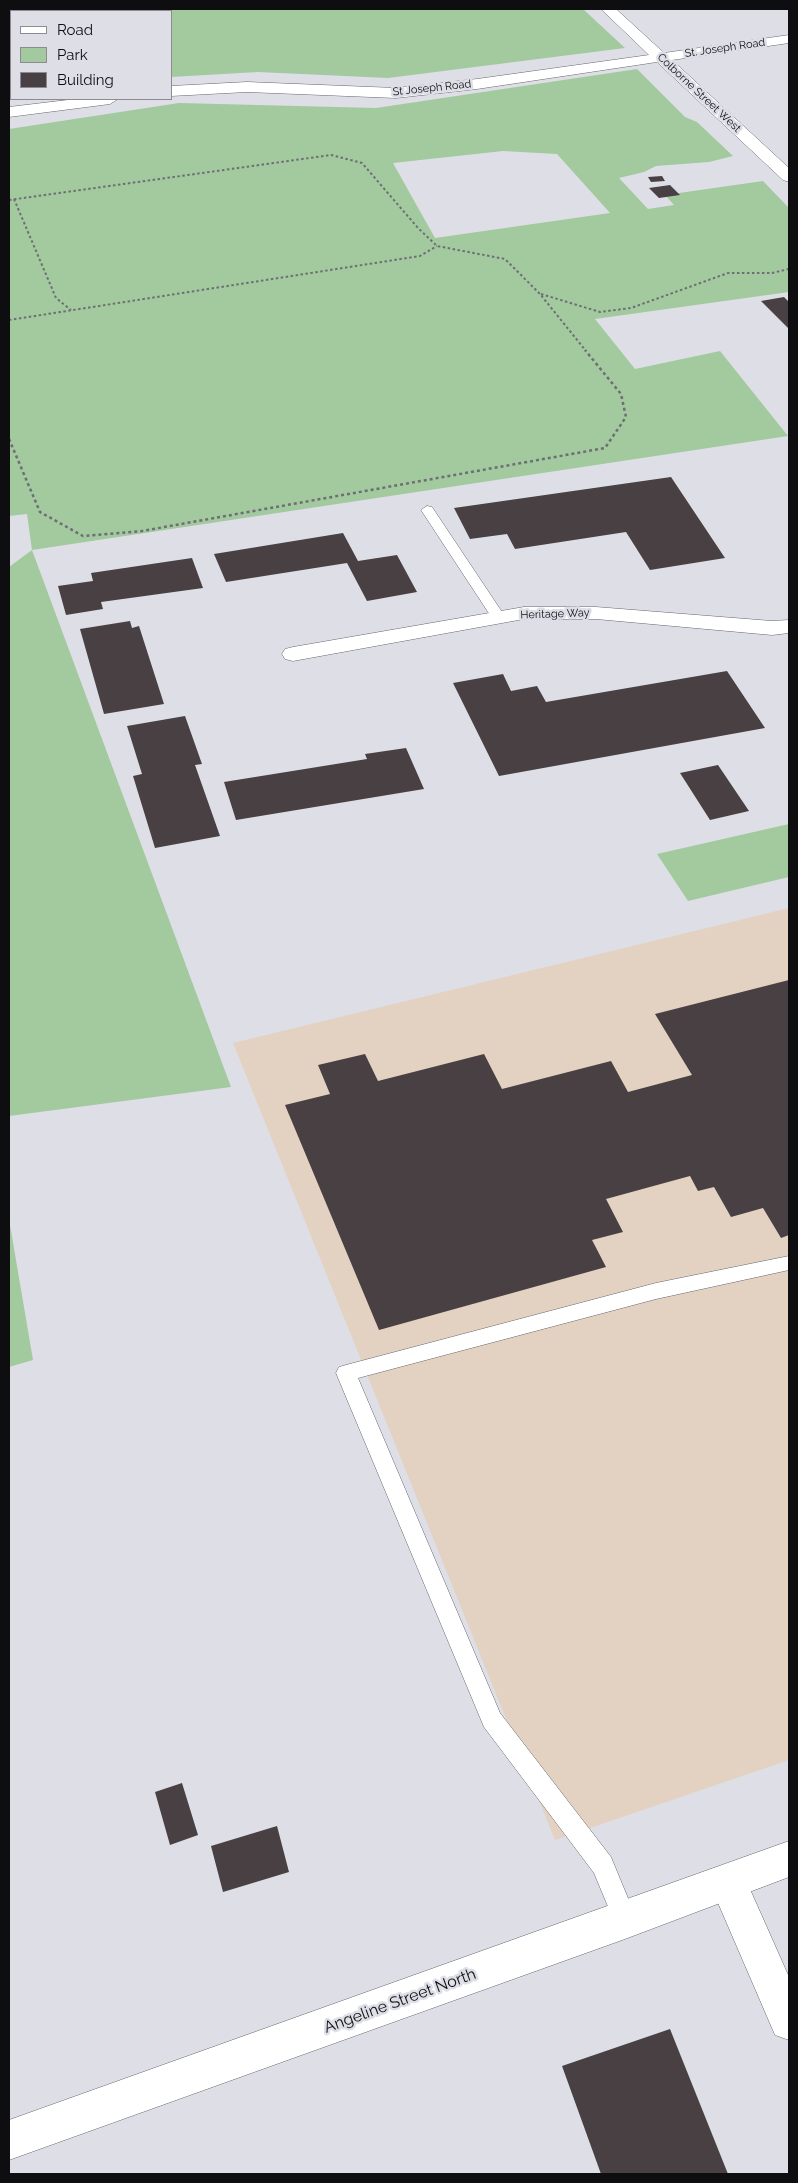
<!DOCTYPE html>
<style>
body{margin:0}
#map{position:relative;width:798px;height:2183px;overflow:hidden;background:#dedee7;font-family:Raleway,sans-serif}
canvas{display:block}
.frame{position:absolute;inset:0;border:10px solid #0e0e11;pointer-events:none}
.legend{position:absolute;left:10px;top:10px;width:162px;height:90px;box-sizing:border-box;background:#dedee7;border:1px solid #8b8b91;margin:0;padding:6px 9px;list-style:none;font-size:15px;color:#0e0e11}
.legend li{display:flex;align-items:center;gap:10px;height:25px}
.legend b{width:25px;border:1px solid #8b8b91}
</style>
<div id="map">
<canvas width="798" height="2183"></canvas>
<div class="frame"></div>
<ul class="legend">
<li><b style="height:6px;background:#fff"></b>Road</li>
<li><b style="height:14px;background:#a2ca9e"></b>Park</li>
<li><b style="height:14px;background:#484042"></b>Building</li>
</ul>
</div>
<script>
const g = document.querySelector('canvas').getContext('2d');
g.lineJoin = 'round';
function fill(path, color) { g.fillStyle = color; g.fill(path, 'evenodd'); }
const shape = rows => new Path2D(rows.map(r => 'M' + r).join(''));
function stroke(path, color, width, dash) { g.strokeStyle = color; g.lineWidth = width; g.lineCap = dash ? 'butt' : 'round'; g.setLineDash(dash || []); g.stroke(path); }
function drawText(font, color, halo, rows, align = 'center') {
  g.font = font + ' Raleway,sans-serif'; g.lineWidth = 5; g.setLineDash([]); g.textBaseline = 'middle'; g.strokeStyle = halo; g.fillStyle = color; for (const [text, x, y, turn = 0] of rows) {
    g.save(); g.translate(x, y); g.rotate((+turn || 0) * Math.PI / 180); g.textAlign = isNaN(turn) ? turn : align; if (halo) g.strokeText(text, 0, 0); g.fillText(text, 0, 0); g.restore();
  }
}
const commercial = shape([
 [789,908,789,1760,555,1840,233,1043]
]);
const green = shape([
 [9,9,583,9,625,48,388,78,258,72,171,77,171,11,11,11,11,98,9,98],
 [637,69,685,117,697,122,733,156,709,162,656,166,644,172,619,178,648,209,674,205,665,195,763,181,789,208,789,292,595,319,635,369,720,351,788,436,32,550,231,1087,9,1116,9,567,32,550,27,514,9,516,9,129,179,103,376,108],
 [503,151,557,154,610,213,435,238,393,163],
 [789,824,789,877,688,901,657,854],
 [9,1219,33,1360,9,1367]
]);
const building = shape([
 [662,176,665,181,651,182,648,177],
 [670,185,680,195,659,198,649,188],
 [784,297,789,302,789,329,761,301],
 [671,477,725,558,650,570,626,532,515,549,507,534,470,539,454,508],
 [343,533,358,561,397,555,417,592,367,601,347,563,226,582,214,554],
 [192,558,203,588,101,602,103,609,66,615,58,586,93,581,91,573],
 [130,621,132,628,139,626,164,704,104,714,80,629],
 [727,671,765,728,499,776,453,683,503,674,511,691,537,686,546,702],
 [185,716,202,764,195,765,220,836,155,848,133,776,142,774,127,726],
 [406,748,424,789,236,820,224,782,367,759,365,754],
 [718,765,749,811,710,820,680,773],
 [789,980,789,1235,781,1238,763,1208,731,1217,714,1187,698,1191,690,1176,606,1199,623,1232,592,1240,606,1267,379,1330,285,1105,330,1094,318,1065,365,1054,378,1081,484,1054,502,1089,611,1061,628,1092,692,1075,655,1014],
 [182,1783,198,1835,170,1845,155,1792],
 [277,1826,289,1872,223,1892,211,1846],
 [670,2029,728,2174,601,2174,562,2066]
]);
const pathFar1 = shape([
 [14,199,56,298,71,310],
 [9,200,331,155,362,163,418,228,437,246,505,259,540,294,586,351],
 [541,294,600,312,631,308,728,273,772,273,789,269],
 [9,320,420,256,437,246]
]);
const path = shape([
 [9,439,40,512,83,536,142,531,605,448,626,417,621,394,585,350]
]);
const lane = shape([
 [427,506,432,507,506,618,504,621,499,622,492,618,421,510,427,506],
 [789,1256,789,1270,656,1299,358,1378,500,1713,611,1857,637,1920,633,1928,625,1932,617,1928,594,1873,484,1727,336,1373,339,1367,346,1365,656,1283,789,1256]
]);
const street = shape([
 [524,607,596,607,772,621,789,620,789,633,772,635,596,619,524,619,293,661,285,659,282,654,285,649,293,647,524,607],
 [728,1864,741,1869,789,1977,789,2040,775,2035,709,1882,715,1869,728,1864]
]);
const secondary = shape([
 [601,9,616,9,664,53,789,35,789,43,672,60,789,168,789,182,783,180,657,62,477,89,396,98,247,92,171,96,171,86,247,82,396,88,477,79,649,55,601,9],
 [76,99,118,99,110,104,9,117,9,107,76,99],
 [789,1841,789,1877,625,1939,9,2160,9,2120,789,1841]
]);
const farStreetnames = [
 ["St. Joseph Road",725,48,-8],
 ["St Joseph Road",432,88,-6],
 ["Colborne Street West",699,93,43],
 ["Heritage Way",555,614,-2]
];
const nearStreetnames = [
 ["Angeline Street North",400,2001,-20]
];
fill(commercial, '#e3d2c1');
fill(green, '#a2ca9e');
fill(building, '#484042');
stroke(lane, '#66666d', 1);
stroke(street, '#66666d', 1);
stroke(secondary, '#66666d', 1);
stroke(pathFar1, '#6e6e74', 2, [2.5, 2.5]);
stroke(path, '#6e6e74', 2.5, [3, 3]);
fill(lane, '#fff');
fill(street, '#fff');
fill(secondary, '#fff');
drawText('11px', '#0e0e11', '#dedee7', farStreetnames);
drawText('16px', '#0e0e11', '#dedee7', nearStreetnames);
</script>
